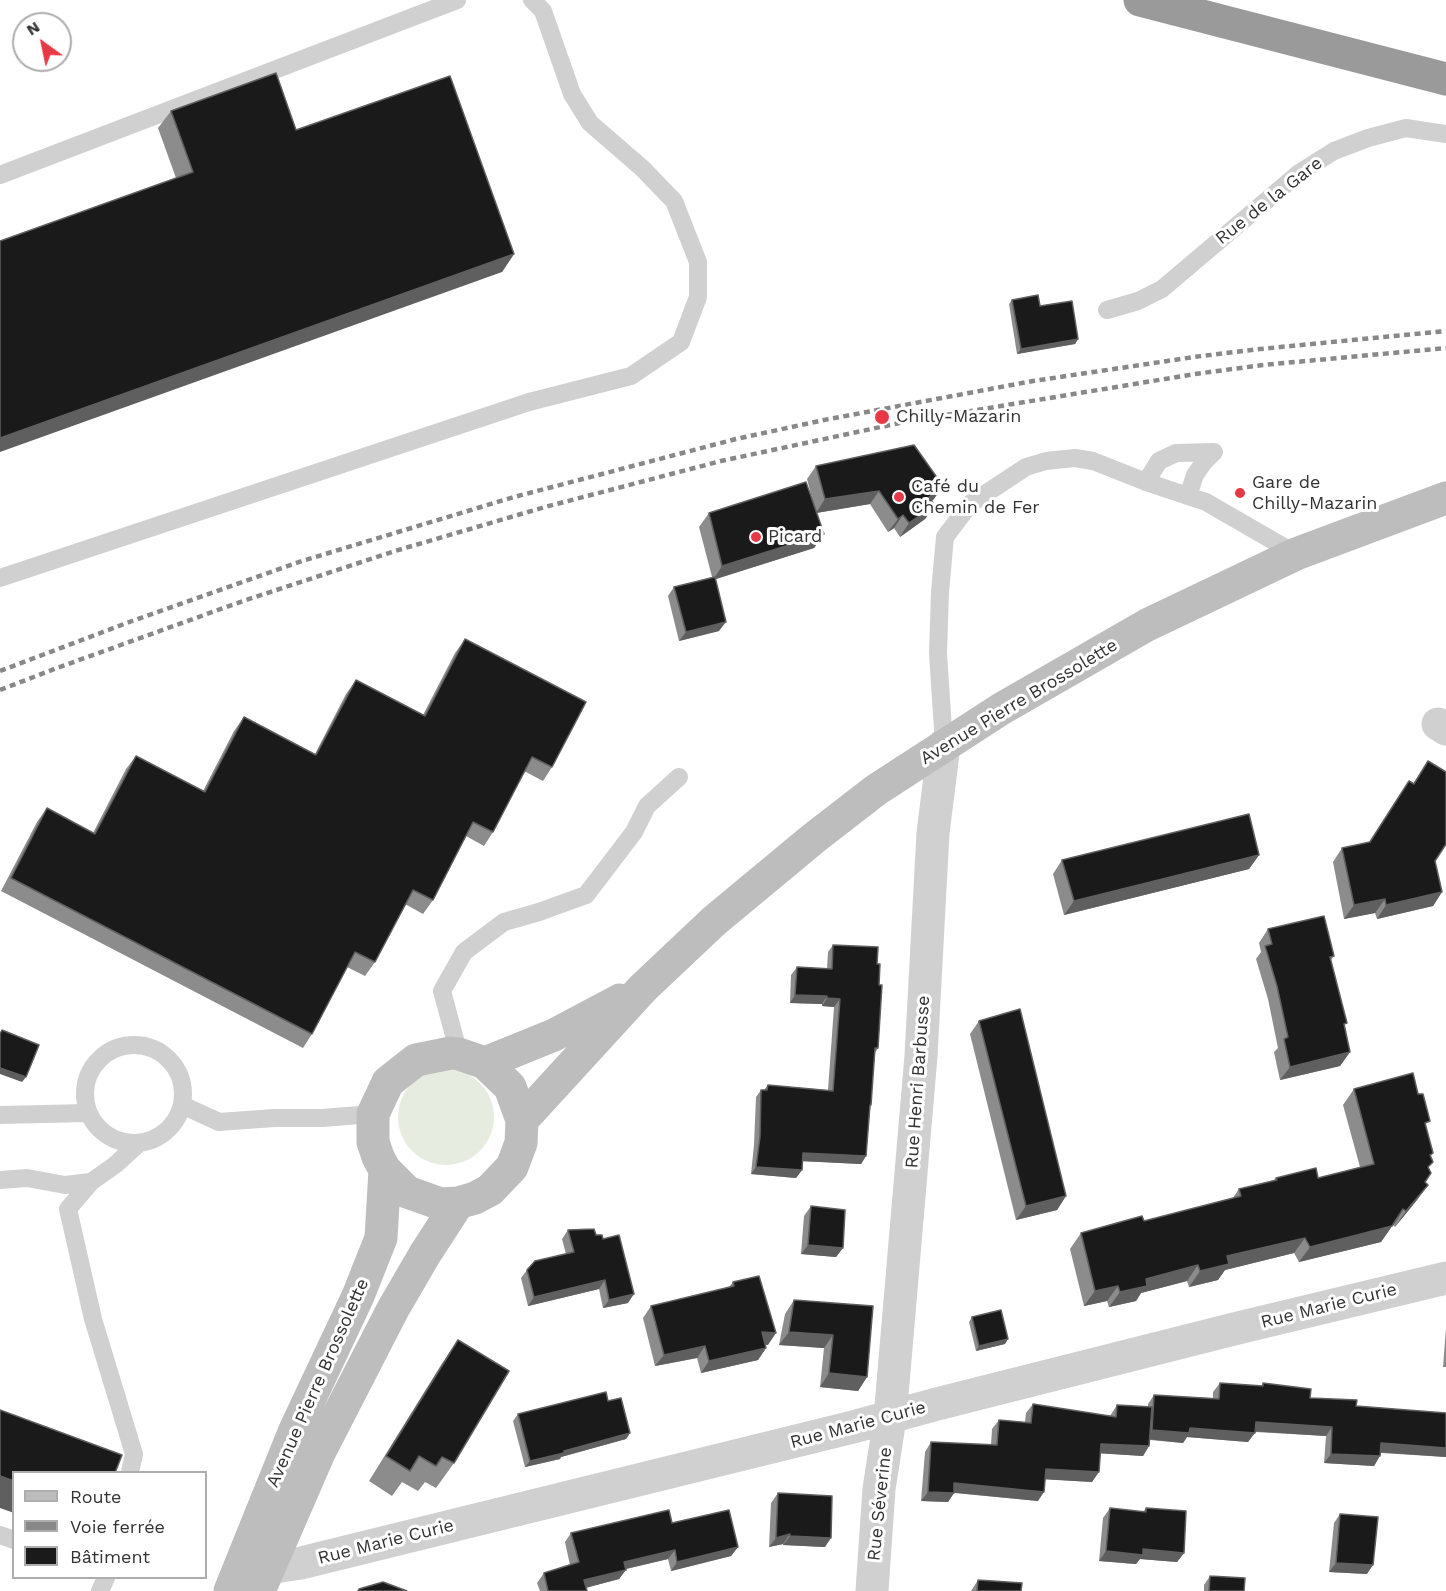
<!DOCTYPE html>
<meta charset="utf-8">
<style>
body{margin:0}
#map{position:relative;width:1446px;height:1591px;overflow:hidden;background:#fff;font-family:"Work Sans",sans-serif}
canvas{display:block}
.legend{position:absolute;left:12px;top:1471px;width:195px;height:108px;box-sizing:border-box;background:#fff;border:2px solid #adadad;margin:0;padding:8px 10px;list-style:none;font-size:18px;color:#333}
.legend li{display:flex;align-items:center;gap:12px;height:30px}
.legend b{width:30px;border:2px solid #adadad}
.north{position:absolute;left:12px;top:12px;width:60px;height:60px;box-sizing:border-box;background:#fff;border:2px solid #adadad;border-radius:50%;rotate:327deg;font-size:16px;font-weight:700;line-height:24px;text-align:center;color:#333}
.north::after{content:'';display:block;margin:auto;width:21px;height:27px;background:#e63946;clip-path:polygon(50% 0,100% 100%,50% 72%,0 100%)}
</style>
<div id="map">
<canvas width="1446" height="1591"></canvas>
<ul class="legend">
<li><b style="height:8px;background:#bdbdbd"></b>Route</li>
<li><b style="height:8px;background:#888"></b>Voie ferrée</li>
<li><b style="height:16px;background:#1a1a1a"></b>Bâtiment</li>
</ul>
<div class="north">N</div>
</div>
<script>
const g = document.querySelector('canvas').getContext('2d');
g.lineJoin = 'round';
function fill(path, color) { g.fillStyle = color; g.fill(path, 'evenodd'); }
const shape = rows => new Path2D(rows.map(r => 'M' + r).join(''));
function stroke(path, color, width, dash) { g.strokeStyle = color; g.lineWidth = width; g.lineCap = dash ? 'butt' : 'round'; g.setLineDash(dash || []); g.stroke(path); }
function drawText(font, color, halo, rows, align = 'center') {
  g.font = font + ' "Work Sans",sans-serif'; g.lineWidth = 6; g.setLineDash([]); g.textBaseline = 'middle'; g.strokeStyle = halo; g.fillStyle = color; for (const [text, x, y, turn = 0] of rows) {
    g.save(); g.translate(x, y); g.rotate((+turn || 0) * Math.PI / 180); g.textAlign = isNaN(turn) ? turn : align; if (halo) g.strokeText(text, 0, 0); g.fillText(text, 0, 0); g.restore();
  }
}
const green = shape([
 '398 1117a48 48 0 1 1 96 0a48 48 0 1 1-96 0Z'
]);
const lane = shape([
 [0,175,457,0],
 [1107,310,1138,301,1162,289,1299,173,1334,151,1368,138,1406,128,1446,134],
 [1146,482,1159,461,1176,453,1214,452],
 [1188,496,1195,475,1204,462,1214,452],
 [0,578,529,402,631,376,681,342,698,297,698,262,674,201,642,168,590,123,572,94,543,11,532,0],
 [944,745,938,653,940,592,945,537,970,504,1026,467,1046,461,1075,458,1093,461,1146,482,1206,502,1296,554],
 '85 1094a49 49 0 1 1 98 0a49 49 0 1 1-98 0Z',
 [459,1054,442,991,464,952,504,922,539,912,586,895,634,832,647,806,679,777],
 [182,1105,219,1122,274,1118,322,1118,373,1114],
 [0,1115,88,1113],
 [0,1180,27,1178,65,1185,91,1182],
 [130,1472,134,1454,93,1319,68,1209,91,1182,115,1165,138,1144],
 [0,1535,14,1540],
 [100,1591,106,1578]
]);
const street = shape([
 [1438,724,1446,729],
 [268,1568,301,1563,853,1427,937,1404,1238,1328,1446,1278],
 [872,1591,879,1489,890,1418,921,1056,933,833,944,745]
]);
const secondary = shape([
 [485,1063,510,1087,522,1120,521,1143,512,1167,490,1190,475,1198,458,1203,441,1204,407,1192,385,1170,378,1157,373,1142,373,1114,388,1082,416,1060,451,1053,459,1054,485,1063,554,1035,620,1000],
 [522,1120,643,988,714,921,814,838,876,790,1001,709,1147,625,1296,554,1446,498],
 [230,1591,295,1430,358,1296,381,1238,385,1170],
 [259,1591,319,1453,393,1309,425,1254,458,1203]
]);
const highway = shape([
 [1140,0,1446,79]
]);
const rail = shape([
 [0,671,132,621,302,561,514,497,736,439,824,420,1033,381,1194,357,1260,349,1446,331],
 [0,690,57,668,243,601,395,551,545,507,721,461,904,422,1195,374,1263,365,1446,348]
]);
const wall = shape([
 [171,111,296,130,514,254,502,272,176,178,158,128],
 [1012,300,1040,306,1078,339,1075,344,1017,354,1009,304],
 [816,466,934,499,932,501,935,506,925,519,900,537,894,528,888,532,870,504,816,513,824,534,814,548,715,579,719,631,679,641,668,596,674,587,712,577,699,527,709,513,815,510,807,479],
 [465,639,552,767,543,781,524,771,493,832,484,846,466,836,433,900,423,914,405,904,375,962,365,976,347,967,312,1034,303,1048,1,891,37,822,47,808,93,833,126,769,136,756,203,791,234,731,244,717,315,754,346,694,356,680,423,715,455,653],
 [1428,761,1435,861,1442,892,1433,906,1377,919,1375,913,1344,919,1333,862,1342,848,1369,842,1409,781,1413,784],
 [1259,855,1249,869,1064,915,1053,874,1062,860],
 [1268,929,1334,956,1331,960,1350,1052,1340,1066,1280,1080,1274,1052,1278,1048,1268,999,1256,959,1261,952,1259,943],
 [833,945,877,964,878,1048,875,1053,866,1156,861,1164,803,1161,802,1170,796,1178,751,1174,754,1145,756,1097,761,1090,764,1090,768,1085,828,1090,834,1007,822,1006,822,1004,790,1003,791,975,797,967,827,969,828,952],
 [979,1021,1066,1196,1057,1210,1016,1220,970,1034],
 [1354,1089,1426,1126,1433,1153,1431,1156,1425,1182,1417,1200,1395,1227,1393,1225,1381,1242,1299,1262,1294,1253,1225,1270,1218,1280,1189,1287,1187,1281,1141,1293,1136,1301,1109,1307,1107,1301,1084,1306,1070,1249,1081,1233,1144,1221,1232,1199,1239,1189,1274,1180,1276,1178,1318,1178,1360,1167,1343,1105],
 [811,1206,843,1248,836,1257,801,1254,804,1216],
 [568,1230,596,1235,628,1303,603,1308,599,1289,528,1306,521,1278,527,1270,566,1254,562,1239],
 [733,1282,768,1345,765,1344,766,1348,758,1360,701,1373,697,1358,655,1366,643,1318,651,1306,729,1287],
 [794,1300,873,1306,867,1377,858,1391,820,1387,824,1348,779,1345,785,1314],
 [972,1317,1005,1344,976,1351,969,1322],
 [1446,1328,1446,1367,1443,1367],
 [458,1340,454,1463,436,1488,425,1482,418,1491,402,1482,392,1496,369,1481,441,1365],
 [1220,1383,1261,1386,1263,1383,1310,1398,1356,1406,1446,1413,1446,1457,1381,1453,1374,1466,1324,1463,1326,1436,1255,1432,1248,1442,1187,1437,1183,1443,1150,1440,1149,1446,1143,1456,1100,1453,1092,1482,1045,1479,1038,1501,954,1493,948,1502,921,1501,925,1452,931,1442,991,1445,992,1429,999,1420,1025,1422,1026,1413,1033,1404,1110,1416,1117,1405,1148,1407,1148,1404,1154,1395,1213,1398,1213,1392],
 [608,1401,630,1433,626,1439,561,1457,560,1459,525,1467,513,1421,518,1414],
 [778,1493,825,1547,783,1545,783,1544,769,1547,771,1503],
 [1110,1508,1143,1512,1146,1508,1184,1553,1177,1562,1140,1559,1136,1564,1099,1561,1103,1518],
 [1340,1514,1367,1574,1329,1572,1334,1523],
 [672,1523,738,1547,731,1556,671,1571,668,1559,626,1569,619,1579,586,1588,587,1591,540,1591,537,1583,544,1573,570,1565,565,1542,571,1533],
 [1210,1576,1244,1591,1204,1591,1204,1585],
 [978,1580,1021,1591,971,1591]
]);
const shadedWall = shape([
 [514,254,502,272,0,452,0,438],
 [1078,339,1075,344,1017,354,1021,349],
 [943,486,934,499,920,510,929,497],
 [879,491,870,504,816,513,825,499],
 [935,506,925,519,900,537,909,523],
 [903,515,894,528,888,532,898,519],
 [824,534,814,548,713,580,722,566],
 [726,622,719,631,679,641,686,632],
 [1259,855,1249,869,1064,915,1074,901],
 [1442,892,1433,906,1377,919,1386,905],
 [1385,899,1375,913,1344,919,1354,905],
 [795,995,827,996,822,1004,790,1003],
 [827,998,840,999,834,1007,822,1006],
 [1350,1052,1340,1066,1280,1080,1290,1067],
 [0,1068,26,1077,22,1082,0,1074],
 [803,1153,866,1156,861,1164,798,1161],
 [756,1167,802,1170,796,1178,751,1174],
 [1428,1185,1417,1200,1395,1227,1406,1211],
 [1066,1196,1057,1210,1016,1220,1026,1206],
 [1392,1226,1381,1242,1299,1262,1310,1247],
 [1305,1238,1294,1253,1225,1270,1218,1280,1189,1287,1200,1271,1227,1256],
 [808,1245,843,1248,836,1257,801,1254],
 [1198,1265,1187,1281,1141,1293,1136,1301,1109,1307,1120,1292,1146,1279],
 [605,1280,599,1289,528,1306,534,1297],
 [1118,1286,1107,1301,1084,1306,1095,1291],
 [634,1294,628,1303,603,1308,609,1300],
 [762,1332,776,1333,768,1345,754,1344],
 [789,1332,833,1335,824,1348,779,1345],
 [1008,1339,1005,1344,976,1351,979,1346],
 [705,1346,697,1358,655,1366,664,1355],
 [766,1348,758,1360,701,1373,709,1361],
 [829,1373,867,1377,858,1391,820,1387],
 [1256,1422,1332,1427,1326,1436,1249,1431],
 [1190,1428,1255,1433,1248,1442,1187,1437,1183,1443,1146,1439,1152,1430],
 [630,1433,626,1439,561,1457,560,1459,525,1467,530,1461],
 [1381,1443,1446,1448,1446,1457,1375,1452],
 [1101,1444,1149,1446,1143,1456,1094,1453],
 [1331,1454,1380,1456,1374,1466,1324,1463],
 [1046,1469,1099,1472,1092,1482,1039,1479],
 [0,1476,14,1481,14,1513,0,1508],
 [954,1483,1044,1492,1038,1501,948,1492],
 [928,1492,954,1493,948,1502,921,1501],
 [790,1534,783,1544,769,1547,776,1538],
 [790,1536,831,1538,825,1547,783,1545],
 [738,1547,731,1556,671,1571,677,1562],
 [1143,1549,1184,1553,1177,1562,1140,1559,1136,1564,1099,1561,1106,1551],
 [675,1550,668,1559,617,1571,624,1562],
 [1336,1563,1373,1565,1367,1574,1329,1572],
 [626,1570,619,1579,577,1590,584,1580]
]);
const building = shape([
 [276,73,296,130,450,76,514,254,0,438,0,241,193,172,171,111,276,73],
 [1038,295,1040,306,1072,301,1078,339,1021,349,1012,300,1038,295],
 [914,445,943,486,929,497,935,506,909,523,903,515,898,519,879,491,825,499,816,466,914,445],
 [806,482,824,534,722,566,709,513,806,482],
 [715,577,726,622,686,632,674,587,715,577],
 [465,639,586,702,552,767,532,757,493,832,473,822,433,900,413,890,375,962,355,952,312,1034,11,878,47,808,95,834,136,756,205,792,244,717,316,755,356,680,425,716,465,639],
 [1428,761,1446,772,1446,844,1435,861,1442,892,1386,905,1385,899,1354,905,1342,848,1370,842,1409,781,1414,784,1428,761],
 [1249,814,1259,855,1074,901,1062,860,1249,814],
 [1324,916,1334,956,1330,957,1347,1023,1344,1024,1350,1052,1290,1067,1284,1039,1288,1037,1277,986,1265,946,1272,944,1268,929,1324,916],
 [833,945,878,947,877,964,880,964,879,985,882,985,878,1048,875,1048,871,1105,870,1105,866,1156,803,1153,802,1170,756,1167,760,1137,761,1090,767,1090,768,1085,833,1091,840,999,827,998,827,996,795,995,797,967,832,969,833,945],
 [1020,1009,1066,1196,1026,1206,979,1021,1020,1009],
 [2,1030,39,1045,26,1077,0,1068,0,1034,2,1030],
 [1413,1073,1418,1094,1423,1094,1430,1121,1425,1123,1433,1153,1430,1155,1433,1162,1428,1167,1431,1173,1425,1182,1428,1185,1406,1211,1403,1209,1392,1226,1310,1247,1305,1238,1227,1256,1229,1264,1200,1271,1198,1265,1146,1279,1147,1286,1120,1292,1118,1286,1095,1291,1081,1233,1142,1216,1144,1221,1241,1196,1239,1189,1277,1180,1276,1178,1316,1168,1318,1178,1374,1164,1354,1089,1413,1073],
 [811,1206,845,1210,843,1248,808,1245,811,1206],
 [594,1229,596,1235,602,1235,603,1239,619,1235,634,1294,609,1300,605,1280,534,1297,527,1270,535,1261,574,1252,568,1230,594,1229],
 [759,1276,776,1333,762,1332,766,1348,709,1361,705,1346,664,1355,651,1306,734,1286,733,1282,759,1276],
 [794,1300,873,1306,867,1377,829,1373,833,1335,789,1332,794,1300],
 [1001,1310,1008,1339,979,1346,972,1317,1001,1310],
 [458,1340,509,1371,454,1463,442,1457,436,1466,419,1456,410,1471,386,1456,458,1340],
 [1220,1383,1263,1386,1263,1383,1311,1389,1310,1398,1357,1400,1356,1406,1446,1413,1446,1448,1381,1443,1380,1456,1331,1454,1332,1427,1256,1422,1255,1433,1190,1428,1189,1433,1152,1430,1154,1395,1219,1399,1220,1383],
 [606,1392,608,1401,621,1398,630,1433,564,1451,564,1453,530,1461,518,1414,606,1392],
 [1033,1404,1116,1417,1117,1405,1152,1407,1149,1446,1101,1444,1099,1472,1046,1469,1044,1492,954,1483,954,1493,928,1492,931,1442,997,1445,999,1420,1031,1423,1033,1404],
 [0,1410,122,1455,115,1473,14,1473,14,1481,0,1476,0,1410],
 [778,1493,832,1496,831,1538,790,1536,790,1534,776,1538,778,1493],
 [1110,1508,1146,1512,1146,1508,1186,1511,1184,1553,1143,1549,1143,1555,1106,1551,1110,1508],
 [669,1510,672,1523,729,1510,738,1547,677,1562,675,1550,624,1562,626,1570,584,1580,587,1591,548,1591,544,1573,579,1562,571,1533,669,1510],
 [1340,1514,1378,1517,1373,1565,1336,1563,1340,1514],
 [1210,1576,1245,1578,1244,1591,1209,1591,1210,1576],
 [978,1580,1022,1583,1021,1591,977,1591,978,1580],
 [383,1582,407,1591,358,1591,359,1589,383,1582]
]);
const markers = [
 [882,417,8,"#e63946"],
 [1240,493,6,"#e63946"],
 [899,497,6,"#e63946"],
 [756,537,6,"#e63946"]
];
const streetNames = [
 ["Rue de la Gare",1269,201,-38],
 ["Avenue Pierre Brossolette",1019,702,-31],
 ["Rue Henri Barbusse",918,1082,-86],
 ["Rue Marie Curie",1329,1306,-14],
 ["Avenue Pierre Brossolette",318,1383,-66],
 ["Rue Marie Curie",858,1425,-15],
 ["Rue Séverine",880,1504,-84],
 ["Rue Marie Curie",386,1542,-14]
];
const poiNames = [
 ["Chilly-Mazarin",896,417],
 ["Gare de",1252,483],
 ["Chilly-Mazarin",1252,504],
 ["Café du",911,487],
 ["Chemin de Fer",911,508],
 ["Picard",768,537]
];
fill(green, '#e6ecdf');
stroke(lane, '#d0d0d0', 18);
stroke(street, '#d0d0d0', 33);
stroke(secondary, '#bdbdbd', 33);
stroke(highway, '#9a9a9a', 33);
stroke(rail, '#888', 4.5, [6, 4.5]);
fill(wall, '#8c8c8c');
fill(shadedWall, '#5f5f5f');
fill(building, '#1a1a1a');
stroke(building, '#5f5f5f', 1.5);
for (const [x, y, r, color] of markers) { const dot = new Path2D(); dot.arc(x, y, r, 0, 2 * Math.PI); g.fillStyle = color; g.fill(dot); stroke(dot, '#fff', 2); }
drawText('18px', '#333', '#fff', streetNames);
drawText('18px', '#333', '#fff', poiNames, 'left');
</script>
